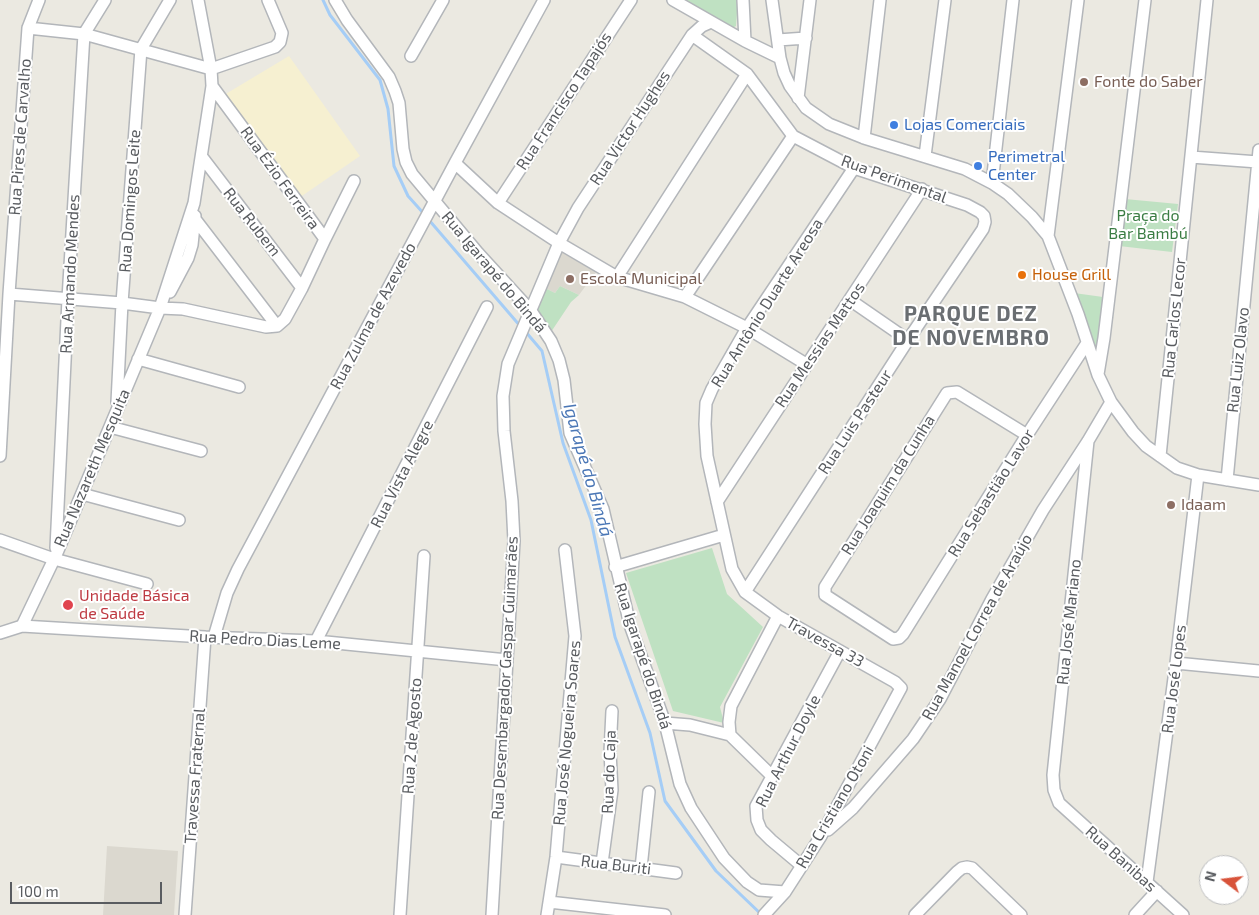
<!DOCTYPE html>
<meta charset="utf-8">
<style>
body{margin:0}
#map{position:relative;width:1259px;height:915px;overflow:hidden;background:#ebe9e1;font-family:"Exo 2",sans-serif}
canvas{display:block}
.north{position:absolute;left:1199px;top:855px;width:50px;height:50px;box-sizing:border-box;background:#fff;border:1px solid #bdbebf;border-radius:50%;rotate:285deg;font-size:14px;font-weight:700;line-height:20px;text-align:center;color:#595c60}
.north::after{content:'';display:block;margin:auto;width:18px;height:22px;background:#d8533a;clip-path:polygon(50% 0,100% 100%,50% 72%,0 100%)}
.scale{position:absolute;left:10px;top:882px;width:152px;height:22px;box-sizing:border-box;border:2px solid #595c60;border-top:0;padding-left:6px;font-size:15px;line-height:18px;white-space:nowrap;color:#595c60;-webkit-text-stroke:4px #fff;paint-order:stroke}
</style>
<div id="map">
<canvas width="1259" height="915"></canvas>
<div class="north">N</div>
<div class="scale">100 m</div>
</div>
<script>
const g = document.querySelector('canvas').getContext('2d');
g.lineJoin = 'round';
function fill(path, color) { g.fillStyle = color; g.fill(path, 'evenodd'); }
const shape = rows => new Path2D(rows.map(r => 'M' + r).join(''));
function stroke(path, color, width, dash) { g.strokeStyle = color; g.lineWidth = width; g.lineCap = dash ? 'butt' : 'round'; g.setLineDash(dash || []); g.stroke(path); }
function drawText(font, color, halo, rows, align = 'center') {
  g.font = font + ' "Exo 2",sans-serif'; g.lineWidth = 4; g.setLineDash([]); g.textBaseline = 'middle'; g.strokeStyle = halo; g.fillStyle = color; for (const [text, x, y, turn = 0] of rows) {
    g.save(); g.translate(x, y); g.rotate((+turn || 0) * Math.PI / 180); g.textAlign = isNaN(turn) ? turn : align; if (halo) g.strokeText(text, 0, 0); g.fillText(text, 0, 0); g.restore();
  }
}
const education = shape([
 [561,252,596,272,579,295,560,286,555,293,545,288],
 [107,846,178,851,174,915,103,915]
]);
const green = shape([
 [680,0,738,0,736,26,729,30],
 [1125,199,1178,204,1172,252,1119,246],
 [560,286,579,295,571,302,549,335,537,318,537,305,545,288,555,293],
 [1074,293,1103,297,1095,362],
 [712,548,727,594,763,627,720,707,724,723,673,711,626,573]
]);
const sand = shape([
 [289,56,360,156,296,200,224,95]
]);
const stream = shape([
 [323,0,330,15,380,80,388,109,394,166,408,196,425,215],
 [429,220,521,327],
 [525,331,542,351,563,443,591,520,615,637,650,733,665,801,716,871,762,915]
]);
const minor = shape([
 [335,0,347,20,389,77,395,91,399,103,403,149,406,162,412,174,478,253,531,311,551,341,559,360,564,380,570,433,603,509,630,625,665,723,680,784,691,808,724,858,747,882,759,890,785,892],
 [673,0,745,41,780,58],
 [743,0,745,41],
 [772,0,780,58,784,73,790,86,806,108,829,124,864,138,965,169,992,183,1008,194,1032,217,1048,236,1078,314,1098,375,1111,402,1133,432,1146,446,1177,468,1198,475,1259,485],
 [28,28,84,34,211,69,275,47,280,42,282,33,268,0],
 [692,35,747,74,793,136,854,168,967,205,980,212,984,216,985,222,983,229,908,340,745,592],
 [778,40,806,38],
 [411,56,443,0],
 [798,98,810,0],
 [864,138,880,0],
 [925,156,945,0],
 [202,157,302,288],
 [1191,157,1258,162],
 [455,163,498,203,559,243,617,277,685,297,747,328,806,364],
 [992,183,1013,0],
 [498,203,631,0],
 [195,219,277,326],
 [1048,236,1078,0],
 [325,239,354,181],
 [617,277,747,74],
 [170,292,188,258,192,245,195,216],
 [9,294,122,303,160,308,183,309,266,327,277,326,285,319,302,288,325,239,212,86],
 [685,297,793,136],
 [850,300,908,340],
 [138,359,239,387],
 [1098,374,1104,338,1145,0],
 [117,402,122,303,141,49,170,0],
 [110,427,201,451],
 [1027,435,957,392,947,393,825,587,825,595,893,639,899,638,903,634,1027,435,1087,343],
 [1088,441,1053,775,1054,790,1059,803,1183,915],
 [0,456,9,294,28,28,39,0],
 [1160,456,1207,0],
 [1227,480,1259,150],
 [82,494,179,520],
 [717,502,922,189],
 [0,540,54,559,147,584],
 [56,548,68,299,84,34,105,0],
 [615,567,724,535],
 [22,626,56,555,160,308,194,203,212,86,211,69,198,0],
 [0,633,22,626,205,637,316,641,507,660],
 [214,637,227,593,238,569,455,163,544,0],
 [316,641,487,307],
 [1176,663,1259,671],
 [665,723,690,725,730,735],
 [772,776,730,735,729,722,731,706,778,616],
 [828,830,853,808,913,739,940,699,992,599,1043,510,1088,441,1111,402],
 [556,857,676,873],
 [602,863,612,790,610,752,612,711],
 [802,866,771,840,761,830,757,820,756,806,840,651],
 [641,868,649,792],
 [1147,882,1176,663,1198,475],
 [549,902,665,915],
 [185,915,205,637],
 [400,915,424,556],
 [492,915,514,541,512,501,504,431,503,396,508,364,559,243,578,208,692,35,702,26,711,22],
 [547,915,556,857,575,636,565,550],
 [764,915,785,892,821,836,901,688,895,682,778,616,745,592,732,569,707,456,705,424,706,403,712,389,747,328,854,168],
 [915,915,957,872,962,868,967,867,972,868,1021,915],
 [1135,915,1157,891]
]);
const markers = [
 [1084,82,5,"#8d6e63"],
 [894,125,5,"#3f7fe0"],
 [978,166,5,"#3f7fe0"],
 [1022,275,5,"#e8710a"],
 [570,279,5,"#8d6e63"],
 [1171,505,5,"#8d6e63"],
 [68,605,6,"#e0444e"]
];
const educationNames = [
 ["Fonte do Saber",1094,82],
 ["Escola Municipal",580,279],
 ["Idaam",1181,505]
];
const streetNames = [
 ["Rua Francisco Tapajós",564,101,-57],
 ["Rua Victor Hughes",630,128,-57],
 ["Rua Pires de Carvalho",20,137,-86],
 ["Rua Ézio Ferreira",280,178,54],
 ["Rua Perimental",894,179,20],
 ["Rua Domingos Leite",130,201,-86],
 ["Rua Rubem",252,222,52],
 ["Rua Igarapé do Bindá",494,272,50],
 ["Rua Armando Mendes",70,274,-87],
 ["Rua Antônio Duarte Areosa",767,303,-58],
 ["Rua Zulma de Azevedo",373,316,-62],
 ["Rua Carlos Lecor",1174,318,-84],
 ["Rua Messias Mattos",820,345,-56],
 ["Rua Luiz Olavo",1238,360,-84],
 ["Rua Luis Pasteur",855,422,-57],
 ["Rua Nazareth Mesquita",92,468,-67],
 ["Rua Vista Alegre",402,474,-63],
 ["Rua Joaquim da Cunha",888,485,-58],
 ["Rua Sebastião Lavor",991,493,-58],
 ["Rua José Mariano",1069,622,-84],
 ["Rua Manoel Correa de Araújo",977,627,-61],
 ["Rua Pedro Dias Leme",265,640,3],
 ["Travessa 33",825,642,29],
 ["Rua Igarapé do Bindá",643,656,72],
 ["Rua Desembargador Gaspar Guimarães",505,678,-87],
 ["Rua José Lopes",1174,679,-83],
 ["Rua José Nogueira Soares",567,733,-85],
 ["Rua 2 de Agosto",412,736,-86],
 ["Rua Arthur Doyle",788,751,-63],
 ["Rua do Caja",609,772,-88],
 ["Travessa Fraternal",195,776,-86],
 ["Rua Cristiano Otoni",835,807,-60],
 ["Rua Banibas",1121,859,42],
 ["Rua Buriti",616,865,7]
];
const shopNames = [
 ["Lojas Comerciais",904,125],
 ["Perimetral",988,157],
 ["Center",988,175]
];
const parkNames = [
 ["Praça do",1148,216],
 ["Bar Bambú",1148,234]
];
const foodNames = [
 ["House Grill",1032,275]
];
const healthNames = [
 ["Unidade Básica",79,596],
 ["de Saúde",79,614]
];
const waterNames = [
 ["Igarapé do Bindá",588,470,74]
];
const districtNames = [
 ["PARQUE DEZ",971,314],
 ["DE NOVEMBRO",971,338]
];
fill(education, '#dbd8cf');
fill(green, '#bfe1c2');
fill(sand, '#f6f0d1');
stroke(stream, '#a5cdf6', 3);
stroke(minor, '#b3b6ba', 14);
stroke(minor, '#fff', 11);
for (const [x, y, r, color] of markers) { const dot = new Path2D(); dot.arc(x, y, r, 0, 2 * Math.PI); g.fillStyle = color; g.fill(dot); stroke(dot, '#fff', 2); }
drawText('16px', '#785e54', '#fff', educationNames, 'left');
drawText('16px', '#595c60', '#fff', streetNames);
drawText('16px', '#366cbe', '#fff', shopNames, 'left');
drawText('16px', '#3b7d44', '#fff', parkNames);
drawText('16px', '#c56008', '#fff', foodNames, 'left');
drawText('16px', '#be3a42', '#fff', healthNames, 'left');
drawText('italic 18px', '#4b77b6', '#fff', waterNames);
g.letterSpacing = '1px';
drawText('bold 21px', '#6a6e72', '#fff', districtNames);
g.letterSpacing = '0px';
</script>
